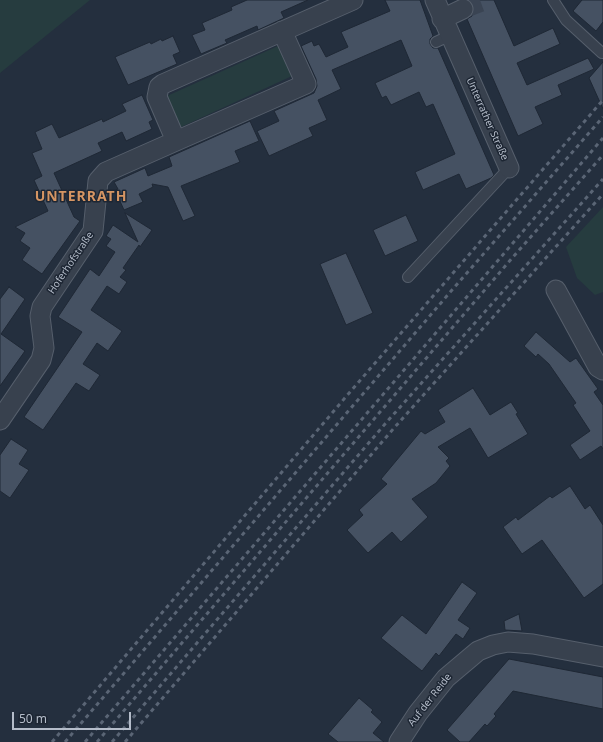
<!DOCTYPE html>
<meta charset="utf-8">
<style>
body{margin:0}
#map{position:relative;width:603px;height:742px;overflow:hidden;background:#242f3e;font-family:"Noto Sans",sans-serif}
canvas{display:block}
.scale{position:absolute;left:12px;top:712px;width:119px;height:18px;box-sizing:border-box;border:2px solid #b4bcc9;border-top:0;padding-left:5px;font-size:12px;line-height:14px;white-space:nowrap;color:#b4bcc9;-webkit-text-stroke:3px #1d2633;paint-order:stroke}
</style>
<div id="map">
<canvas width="603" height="742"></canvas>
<div class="scale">50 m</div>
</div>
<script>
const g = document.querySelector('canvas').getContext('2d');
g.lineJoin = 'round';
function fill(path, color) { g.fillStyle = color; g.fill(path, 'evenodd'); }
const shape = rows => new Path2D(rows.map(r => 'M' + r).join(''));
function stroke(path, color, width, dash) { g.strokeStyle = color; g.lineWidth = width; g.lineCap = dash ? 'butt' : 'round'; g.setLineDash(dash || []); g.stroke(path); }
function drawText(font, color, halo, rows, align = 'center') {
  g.font = font + ' "Noto Sans",sans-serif'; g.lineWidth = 3; g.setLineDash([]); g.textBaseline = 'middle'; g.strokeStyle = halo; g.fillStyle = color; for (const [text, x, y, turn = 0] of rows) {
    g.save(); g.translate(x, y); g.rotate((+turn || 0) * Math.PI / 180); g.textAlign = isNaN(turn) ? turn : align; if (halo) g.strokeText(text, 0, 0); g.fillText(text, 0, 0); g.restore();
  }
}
const green = shape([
 [0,0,90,0,0,73],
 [278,46,292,76,181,127,167,96],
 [603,207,603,292,595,295,577,278,566,247]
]);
const building = shape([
 [247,0,308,0,281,12,284,18,258,30,257,26,225,40,227,43,201,54,192,35,205,30,202,23,232,10,231,7,247,0],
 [385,0,420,0,433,36,430,39,430,44,433,48,438,48,494,175,491,178,466,189,459,174,423,190,415,172,455,154,433,104,426,107,419,92,391,105,386,96,382,98,375,83,412,66,401,40,332,70,341,89,318,100,327,120,309,128,313,136,269,156,257,131,279,121,274,111,314,93,317,86,316,79,301,46,312,41,314,46,319,44,326,57,348,47,341,32,390,11,385,0],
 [469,0,494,0,514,46,553,28,560,44,517,63,527,85,588,58,594,69,558,85,562,95,535,107,543,124,518,136,467,19,472,16,474,10,473,5,469,0],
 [582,0,603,0,603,22,596,31,573,11,582,0],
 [173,36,180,52,173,55,177,64,128,85,115,57,150,42,151,44,161,39,162,41,173,36],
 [603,62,603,109,589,78,603,62],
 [142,95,153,120,149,122,152,129,126,141,122,132,98,143,102,151,54,173,74,217,80,221,42,274,22,260,30,248,20,241,25,233,15,227,48,211,34,180,42,176,32,153,42,149,35,132,52,124,59,138,102,119,103,122,126,111,122,104,142,95],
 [250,121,259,141,235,151,240,162,181,186,195,216,183,221,168,187,152,184,153,187,139,194,143,202,124,210,115,190,118,189,114,182,145,168,148,176,172,166,169,157,250,121],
 [125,213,152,230,140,247,139,245,123,268,126,270,120,277,127,282,119,294,107,286,91,310,122,331,108,351,97,343,83,364,100,375,89,391,76,383,43,430,24,417,82,332,58,317,90,269,99,276,115,252,106,246,111,239,106,236,113,225,138,242,125,213],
 [406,215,418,241,385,256,373,230,406,215],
 [346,253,373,313,346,325,320,264,346,253],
 [9,287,25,299,1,334,25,351,0,386,0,299,9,287],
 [536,332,570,362,576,358,598,389,594,392,603,405,603,449,601,446,580,460,570,445,590,431,573,405,576,403,549,364,538,354,536,357,524,346,536,332],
 [473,388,490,415,511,402,518,413,516,414,528,434,488,458,470,428,438,447,449,458,446,461,450,466,436,483,412,499,428,517,401,542,392,532,368,553,347,530,363,515,359,510,387,484,381,479,421,431,425,434,445,422,438,410,473,388],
 [11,439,28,450,19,464,29,470,10,498,0,491,0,455,11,439],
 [570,486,585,509,590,505,603,525,603,584,584,598,542,540,522,554,503,527,516,517,518,520,550,496,552,498,570,486],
 [462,582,477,593,458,620,470,628,463,639,456,634,439,656,436,653,422,671,381,638,402,615,426,634,462,582],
 [519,614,522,631,505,630,504,621,519,614],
 [509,659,603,677,603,709,513,691,494,714,496,716,487,726,485,724,469,742,460,742,447,730,509,659],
 [359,698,373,710,371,712,382,722,373,733,384,742,338,742,328,734,359,698]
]);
const minorTunnel = shape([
 [463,9,487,0]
]);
const service = shape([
 [553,0,566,20,602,53],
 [436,42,451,35],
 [408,277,509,168]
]);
const minor = shape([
 [435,0,509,168],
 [442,19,463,9],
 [176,141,306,84,282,31],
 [556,290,598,367,603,370],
 [0,420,41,360,44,348,40,316,42,307,93,231,98,181,106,172,176,141,157,97,159,87,163,84,353,0],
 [399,742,418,713,446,678,478,651,493,645,508,642,533,644,603,657]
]);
const rail = shape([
 [52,742,350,392,603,100],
 [65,742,452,290,603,117],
 [85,742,603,138],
 [97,742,513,257,603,155],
 [112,742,385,424,603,179],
 [125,742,394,428,603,194]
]);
const streetNames = [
 ["Unterrather Straße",487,119,66],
 ["Hoferhofstraße",71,263,-56],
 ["Auf der Reide",430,700,-52]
];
const districtNames = [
 ["UNTERRATH",81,197]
];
fill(green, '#263c3f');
fill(building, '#455162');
stroke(building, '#1f2835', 1);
stroke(minorTunnel, '#3a4453', 19, [19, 10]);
stroke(service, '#565f6c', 12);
stroke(minor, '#565f6c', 21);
stroke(service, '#38414e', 10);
stroke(minor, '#38414e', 19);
stroke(rail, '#5a6575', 3, [4, 4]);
drawText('10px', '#b4bcc9', '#1d2633', streetNames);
g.letterSpacing = '1px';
drawText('bold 14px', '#d59563', '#1d2633', districtNames);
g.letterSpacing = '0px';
</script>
